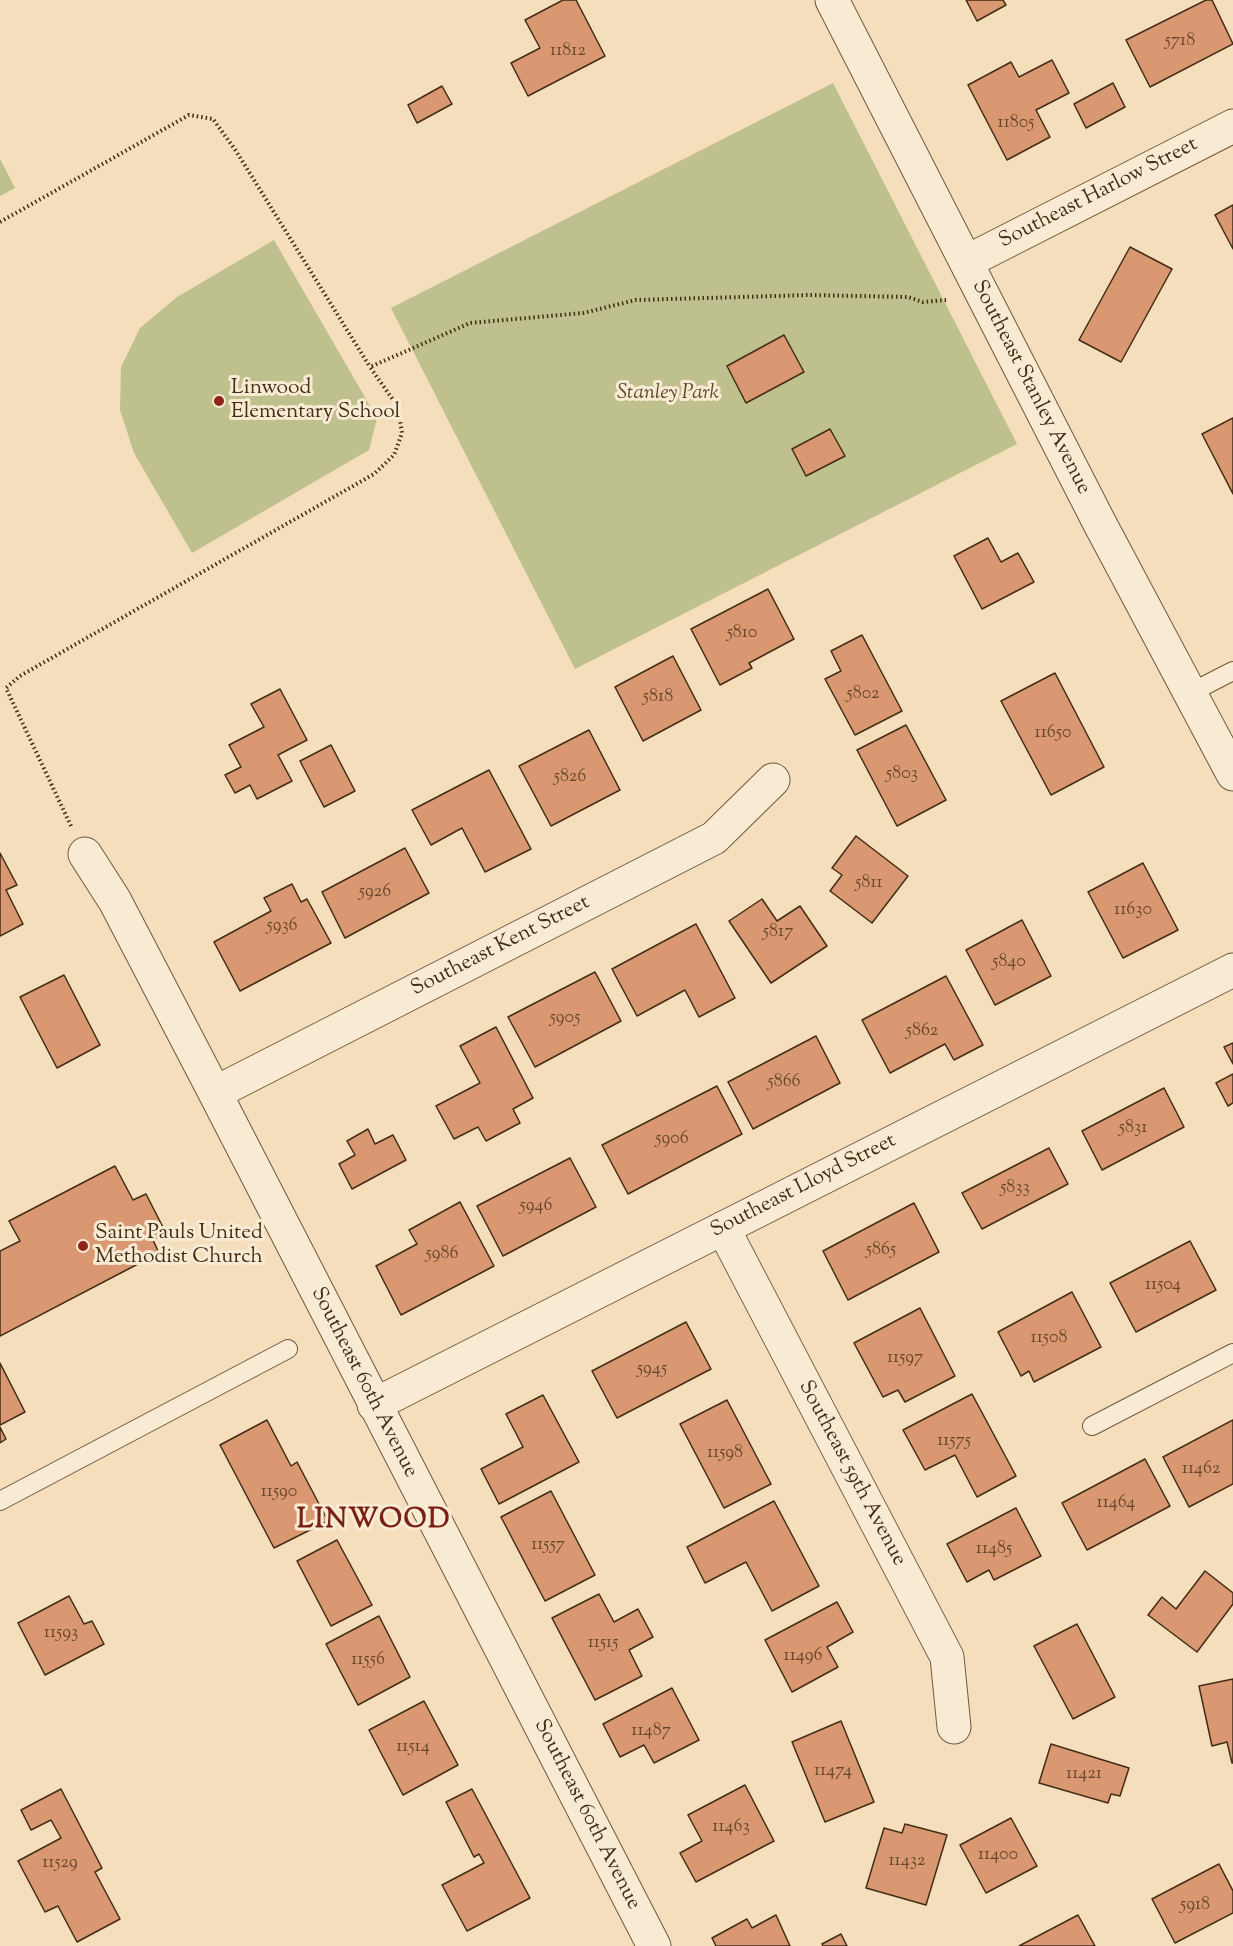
<!DOCTYPE html>
<style>
body{margin:0}
canvas{display:block;background:#f5debb}
</style>
<canvas width="1233" height="1946"></canvas>
<script>
const g = document.querySelector('canvas').getContext('2d');
g.lineJoin = 'round';
function fill(path, color) { g.fillStyle = color; g.fill(path, 'evenodd'); }
const shape = rows => new Path2D(rows.map(r => 'M' + r).join(''));
function stroke(path, color, width, dash) { g.strokeStyle = color; g.lineWidth = width; g.lineCap = dash ? 'butt' : 'round'; g.setLineDash(dash || []); g.stroke(path); }
function drawText(font, color, halo, rows, align = 'center') {
  g.font = font + ' "Sorts Mill Goudy",serif'; g.lineWidth = 6; g.setLineDash([]); g.textBaseline = 'middle'; g.strokeStyle = halo; g.fillStyle = color; for (const [text, x, y, turn = 0] of rows) {
    g.save(); g.translate(x, y); g.rotate((+turn || 0) * Math.PI / 180); g.textAlign = isNaN(turn) ? turn : align; if (halo) g.strokeText(text, 0, 0); g.fillText(text, 0, 0); g.restore();
  }
}
const green = shape([
 [833,83,1017,444,575,669,391,308],
 [0,159,15,188,0,196],
 [274,240,377,418,369,450,192,553,134,453,120,410,121,367,140,328,177,297]
]);
const building = shape([
 [563,0,576,0,605,56,528,96,511,63,540,48,525,20,563,0],
 [966,0,1003,0,1006,5,977,21,966,0],
 [1206,0,1212,0,1233,44,1150,87,1126,40,1206,0],
 [1052,60,1069,93,1036,110,1050,137,1007,160,968,85,1011,62,1019,77,1052,60],
 [1113,83,1125,107,1086,128,1074,104,1113,83],
 [442,86,452,104,417,123,408,105,442,86],
 [1233,205,1233,249,1215,215,1233,205],
 [1130,247,1172,269,1121,362,1079,340,1130,247],
 [784,335,804,372,746,403,727,366,784,335],
 [1233,418,1233,494,1202,434,1233,418],
 [830,429,845,456,806,476,792,449,830,429],
 [988,538,1001,562,1018,553,1034,582,982,609,954,556,988,538],
 [768,589,794,639,749,663,752,668,720,685,691,629,768,589],
 [862,635,902,711,855,735,825,679,841,671,831,651,862,635],
 [673,656,701,710,643,741,615,687,673,656],
 [1055,673,1104,767,1051,795,1001,701,1055,673],
 [280,689,307,740,278,755,292,781,257,799,250,785,235,793,225,775,241,767,229,745,264,727,251,704,280,689],
 [906,725,946,800,897,826,857,750,906,725],
 [589,730,620,790,551,826,519,766,589,730],
 [331,745,355,791,324,807,300,761,331,745],
 [489,770,531,849,485,872,462,828,431,845,412,810,489,770],
 [856,836,908,876,872,923,830,891,842,875,832,868,856,836],
 [405,848,429,893,345,938,322,892,405,848],
 [0,853,17,885,6,890,23,924,0,936,0,853],
 [1143,863,1178,930,1123,958,1088,892,1143,863],
 [292,884,301,902,307,899,331,943,240,991,214,942,271,911,264,898,292,884],
 [762,899,777,921,800,906,827,946,771,983,729,921,762,899],
 [1022,920,1051,976,995,1005,966,950,1022,920],
 [696,924,735,998,699,1017,685,990,637,1016,612,969,696,924],
 [595,972,621,1021,535,1067,508,1017,595,972],
 [64,975,100,1045,57,1068,20,997,64,975],
 [946,976,983,1045,954,1060,945,1044,890,1073,862,1020,946,976],
 [496,1027,533,1098,513,1109,520,1123,486,1141,478,1127,454,1139,436,1106,480,1083,460,1046,496,1027],
 [816,1036,840,1083,753,1129,728,1082,816,1036],
 [1233,1043,1233,1064,1224,1047,1233,1043],
 [1233,1074,1233,1103,1228,1106,1216,1083,1233,1074],
 [717,1086,742,1134,628,1194,602,1145,717,1086],
 [1164,1088,1184,1127,1102,1170,1082,1131,1164,1088],
 [368,1129,375,1144,393,1135,406,1160,352,1189,339,1164,355,1155,347,1141,368,1129],
 [1049,1148,1068,1184,982,1229,962,1193,1049,1148],
 [570,1158,596,1207,503,1256,477,1206,570,1158],
 [115,1166,133,1200,146,1194,166,1233,153,1240,159,1253,0,1336,0,1251,20,1241,9,1221,115,1166],
 [460,1202,494,1266,401,1315,376,1266,417,1244,409,1230,460,1202],
 [914,1203,939,1252,848,1300,823,1251,914,1203],
 [1190,1241,1216,1290,1136,1332,1110,1283,1190,1241],
 [1072,1292,1101,1347,1034,1382,1029,1371,1021,1376,998,1332,1072,1292],
 [920,1308,955,1376,905,1402,898,1390,883,1397,854,1343,920,1308],
 [686,1322,711,1369,617,1418,592,1371,686,1322],
 [0,1363,25,1412,0,1425,0,1363],
 [972,1394,1016,1476,977,1497,955,1455,925,1470,903,1430,972,1394],
 [543,1395,579,1462,499,1504,481,1469,523,1447,506,1414,543,1395],
 [727,1400,771,1484,724,1508,680,1424,727,1400],
 [267,1420,291,1466,297,1462,328,1521,274,1548,220,1445,267,1420],
 [1233,1420,1233,1484,1189,1507,1163,1457,1233,1420],
 [0,1427,6,1439,0,1443,0,1427],
 [1145,1459,1170,1506,1087,1550,1062,1503,1145,1459],
 [551,1491,595,1575,545,1601,501,1517,551,1491],
 [774,1501,819,1586,772,1611,746,1562,705,1583,687,1547,774,1501],
 [1016,1508,1041,1556,994,1580,989,1570,967,1582,947,1544,1016,1508],
 [337,1540,372,1605,331,1626,297,1561,337,1540],
 [1205,1571,1233,1593,1233,1604,1197,1652,1148,1615,1162,1597,1176,1609,1205,1571],
 [599,1594,614,1622,638,1609,653,1637,629,1650,642,1676,595,1700,552,1618,599,1594],
 [69,1596,84,1624,92,1621,104,1644,45,1675,18,1623,69,1596],
 [837,1602,853,1632,827,1647,838,1667,792,1692,765,1640,837,1602],
 [379,1616,410,1677,358,1705,326,1644,379,1616],
 [1077,1624,1115,1697,1073,1719,1034,1646,1077,1624],
 [1233,1679,1233,1763,1232,1763,1227,1742,1212,1746,1199,1686,1233,1679],
 [672,1688,699,1740,654,1763,644,1745,620,1757,603,1724,672,1688],
 [424,1701,458,1765,403,1795,369,1730,424,1701],
 [841,1721,874,1802,825,1822,792,1742,841,1721],
 [1051,1744,1129,1768,1120,1796,1111,1794,1108,1803,1039,1783,1051,1744],
 [745,1785,774,1841,696,1882,680,1853,702,1841,688,1815,745,1785],
 [61,1789,102,1868,95,1872,120,1919,77,1942,58,1906,45,1912,18,1861,61,1838,51,1820,31,1830,21,1810,61,1789],
 [472,1789,530,1898,467,1931,442,1885,484,1863,479,1854,474,1857,446,1802,472,1789],
 [1011,1818,1037,1866,986,1893,960,1845,1011,1818],
 [905,1824,947,1835,926,1905,866,1888,884,1828,902,1833,905,1824],
 [1219,1864,1233,1891,1233,1913,1175,1943,1152,1899,1219,1864],
 [776,1915,790,1946,716,1946,712,1938,747,1919,752,1928,776,1915],
 [1078,1915,1095,1946,1019,1946,1078,1915],
 [841,1934,847,1946,823,1946,822,1944,841,1934]
]);
const path = shape([
 [0,222,189,115,213,119,236,151,370,367],
 [71,826,6,688,20,676,374,474,394,455,402,433,398,407,370,367,470,323,583,313,636,300,810,295,908,297,923,302,947,300]
]);
const lane = shape([
 [1190,693,1233,671],
 [1092,1426,1233,1353],
 [0,1501,288,1349]
]);
const street = shape([
 [832,0,1099,522,1233,774],
 [966,262,1233,126],
 [85,854,115,901,215,1093,654,1946],
 [215,1093,714,838,773,780],
 [723,1228,947,1657,954,1727],
 [374,1405,1233,970]
]);
const markers = [
 [219,401,6,"#8f2418"],
 [83,1246,6,"#8f2418"]
];
const numberNames = [
 ["5718",1180,42],
 ["11812",568,52],
 ["11805",1016,124],
 ["5810",742,634],
 ["5802",863,695],
 ["5818",658,698],
 ["11650",1053,734],
 ["5803",902,775],
 ["5826",570,778],
 ["5811",869,884],
 ["5926",375,893],
 ["11630",1133,911],
 ["5936",282,927],
 ["5817",778,933],
 ["5840",1009,963],
 ["5905",565,1019],
 ["5862",922,1032],
 ["5866",784,1083],
 ["5831",1133,1129],
 ["5906",672,1140],
 ["5833",1015,1189],
 ["5946",536,1207],
 ["5865",881,1251],
 ["5986",442,1255],
 ["11504",1163,1286],
 ["11508",1049,1339],
 ["11597",905,1359],
 ["5945",652,1370],
 ["11575",954,1442],
 ["11598",725,1454],
 ["11462",1201,1470],
 ["11590",279,1493],
 ["11464",1116,1504],
 ["11557",548,1546],
 ["11485",994,1550],
 ["11593",61,1634],
 ["11515",603,1644],
 ["11496",803,1657],
 ["11556",368,1661],
 ["11487",651,1732],
 ["11514",413,1748],
 ["11474",833,1772],
 ["11421",1084,1775],
 ["11463",731,1828],
 ["11400",998,1856],
 ["11432",907,1862],
 ["11529",60,1864],
 ["5918",1195,1906]
];
const streetNames = [
 ["Southeast Harlow Street",1099,194,-27],
 ["Southeast Stanley Avenue",1030,388,63],
 ["Southeast Kent Street",501,947,-27],
 ["Southeast Lloyd Street",804,1187,-27],
 ["Southeast 60th Avenue",363,1383,63],
 ["Southeast 59th Avenue",851,1474,62],
 ["Southeast 60th Avenue",586,1815,63]
];
const poiNames = [
 ["Linwood",231,389],
 ["Elementary School",231,413],
 ["Saint Pauls United",95,1234],
 ["Methodist Church",95,1258]
];
const parkNames = [
 ["Stanley Park",668,394]
];
const districtNames = [
 ["LINWOOD",374,1522]
];
fill(green, '#bec18e');
fill(building, '#d99872');
stroke(building, '#422d15', 1.5);
stroke(lane, '#6f593e', 20);
stroke(street, '#6f593e', 35);
stroke(path, '#422d15', 4, [1.5, 3]);
stroke(lane, '#f8ead3', 18);
stroke(street, '#f8ead3', 33);
for (const [x, y, r, color] of markers) { const dot = new Path2D(); dot.arc(x, y, r, 0, 2 * Math.PI); g.fillStyle = color; g.fill(dot); stroke(dot, '#f8ead3', 2); }
drawText('18px', '#68482c', null, numberNames);
drawText('21px', '#422d15', '#f8ead3', streetNames);
drawText('21px', '#422d15', '#f8ead3', poiNames, 'left');
drawText('italic 21px', '#5b4b2d', '#f8ead3', parkNames);
g.letterSpacing = '1.5px';
drawText('bold 27px', '#7a1f14', '#f8ead3', districtNames);
g.letterSpacing = '0px';
</script>
